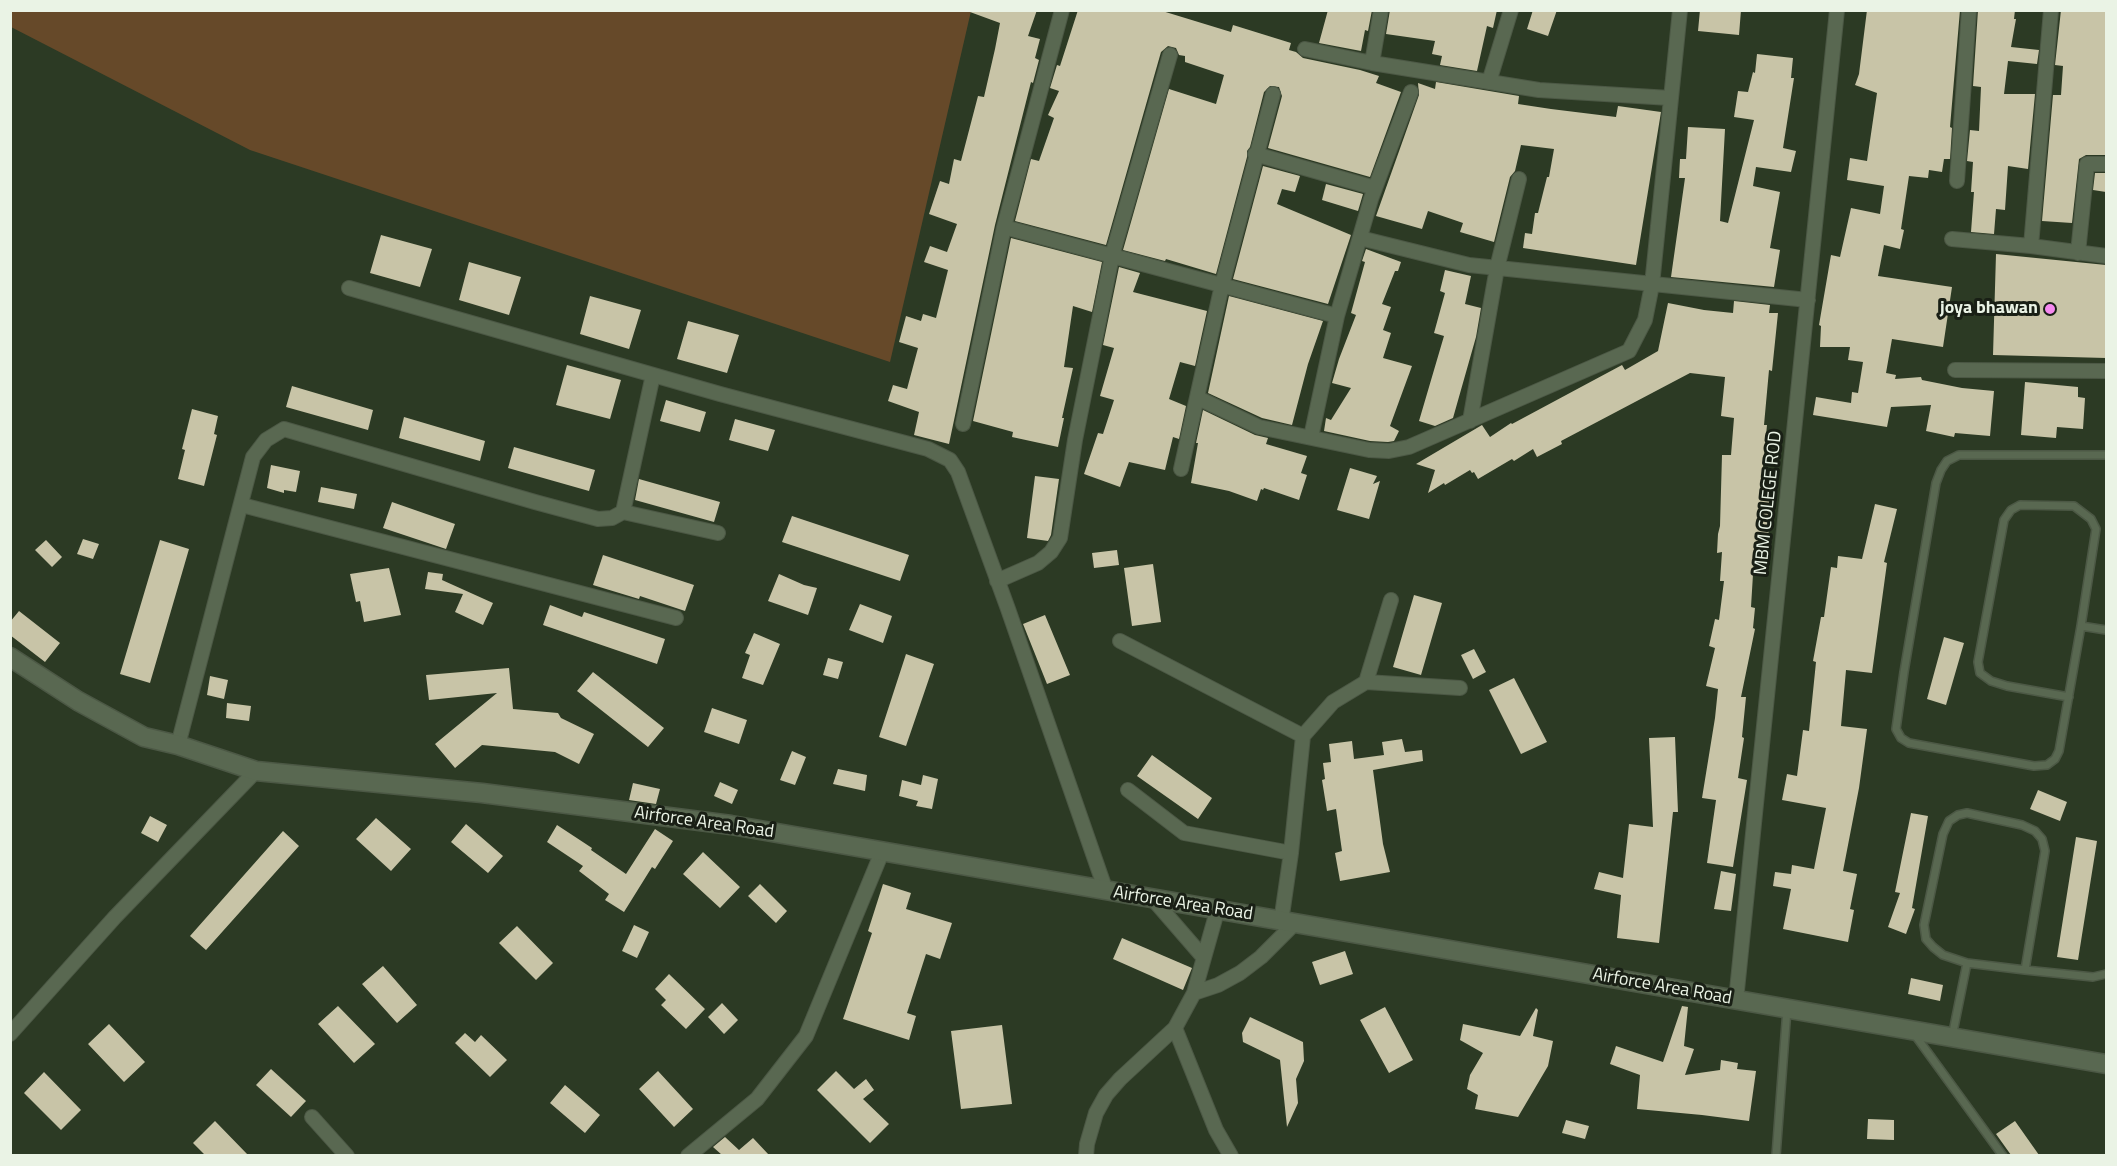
<!DOCTYPE html>
<style>
body{margin:0}
#map{position:relative;width:2117px;height:1166px;overflow:hidden;background:#2c3a24;font-family:"Titillium Web",sans-serif}
canvas{display:block}
.frame{position:absolute;inset:0;border:12px solid #eaf3e5;pointer-events:none}
</style>
<div id="map">
<canvas width="2117" height="1166"></canvas>
<div class="frame"></div>
</div>
<script>
const g = document.querySelector('canvas').getContext('2d');
g.lineJoin = 'round';
function fill(path, color) { g.fillStyle = color; g.fill(path, 'evenodd'); }
const shape = rows => new Path2D(rows.map(r => 'M' + r).join(''));
function stroke(path, color, width, dash) { g.strokeStyle = color; g.lineWidth = width; g.lineCap = dash ? 'butt' : 'round'; g.setLineDash(dash || []); g.stroke(path); }
function drawText(font, color, halo, rows, align = 'center') {
  g.font = font + ' "Titillium Web",sans-serif'; g.lineWidth = 6; g.setLineDash([]); g.textBaseline = 'middle'; g.strokeStyle = halo; g.fillStyle = color; for (const [text, x, y, turn = 0] of rows) {
    g.save(); g.translate(x, y); g.rotate((+turn || 0) * Math.PI / 180); g.textAlign = isNaN(turn) ? turn : align; if (halo) g.strokeText(text, 0, 0); g.fillText(text, 0, 0); g.restore();
  }
}
const green = shape([
 [10,11,971,11,890,362,250,150,11,27]
]);
const building = shape([
 [970,10,1037,10,1028,36,1040,39,1035,58,1039,60,1033,83,1031,82,995,225,949,444,914,435,919,412,888,401,893,385,907,389,918,348,899,342,906,316,921,321,923,314,936,318,948,270,924,262,930,246,947,252,957,224,929,214,940,181,949,184,954,159,961,161,978,96,984,97,995,49,1000,23,970,12],
 [1078,10,1159,10,1231,32,1233,25,1291,43,1289,50,1296,52,1303,58,1360,70,1379,76,1376,83,1401,92,1370,177,1268,148,1282,96,1279,87,1270,86,1264,92,1250,147,1247,151,1247,157,1216,274,1166,259,1165,261,1123,250,1169,89,1216,104,1224,75,1185,62,1185,56,1179,55,1176,48,1168,46,1161,52,1106,245,1015,221,1031,159,1039,161,1054,118,1048,115,1059,91,1050,88,1057,65,1060,66],
 [1328,10,1372,10,1368,31,1365,30,1361,51,1319,43],
 [1390,10,1497,10,1493,28,1487,26,1477,71,1440,65,1442,56,1432,54,1435,41,1386,34],
 [1533,10,1557,10,1548,36,1527,29],
 [1700,10,1741,10,1739,35,1698,31],
 [1867,10,1960,10,1950,127,1952,128,1950,159,1944,159,1942,172,1929,170,1928,178,1909,176,1901,229,1904,230,1900,249,1884,245,1878,276,1952,287,1943,347,1892,339,1886,373,1896,375,1895,379,1921,377,1922,380,1962,388,1994,391,1990,436,1955,433,1954,437,1926,431,1931,405,1891,407,1887,427,1813,415,1816,397,1851,403,1852,392,1858,393,1863,362,1848,360,1850,347,1820,347,1821,326,1819,325,1831,255,1840,257,1851,208,1880,214,1884,186,1847,180,1850,158,1867,161,1877,93,1855,85,1859,74],
 [1978,10,2015,10,2014,19,2016,19,2011,47,2039,50,2037,64,2008,61,2004,94,2035,94,2028,169,2008,166,2005,210,1996,209,1994,234,1971,232,1974,192,1971,192,1973,162,1967,161,1970,130,1979,131,1981,87,1973,86],
 [2061,10,2106,10,2106,155,2086,155,2079,159,2072,223,2042,221,2053,95,2061,95,2063,66,2055,65],
 [1757,54,1793,58,1791,78,1794,78,1783,148,1796,151,1791,172,1756,167,1753,186,1780,192,1770,248,1780,250,1774,287,1671,277,1685,178,1679,178,1680,159,1686,159,1688,127,1725,129,1720,221,1728,223,1754,120,1734,117,1738,91,1748,92,1753,72,1755,73],
 [1436,82,1519,96,1518,104,1551,109,1616,117,1618,106,1661,112,1636,265,1523,248,1525,233,1532,234,1535,213,1538,213,1547,177,1549,177,1554,149,1521,145,1515,171,1510,177,1494,242,1460,232,1463,223,1428,211,1422,229,1376,216,1419,95,1418,83,1435,89],
 [1263,166,1300,176,1295,192,1282,189,1277,204,1351,235,1328,304,1233,279],
 [2095,173,2106,173,2106,192,2093,190],
 [1326,184,1363,194,1358,211,1322,200],
 [381,235,432,249,420,287,370,273],
 [1011,238,1102,262,1092,312,1073,306,1064,367,1073,368,1062,418,1064,418,1058,447,1012,437,1013,432,973,421],
 [1366,249,1401,262,1398,271,1395,271,1382,304,1391,307,1383,330,1391,333,1383,358,1412,366,1390,426,1399,431,1394,441,1388,442,1370,441,1324,431,1326,418,1331,420,1351,388,1332,383,1339,359,1356,315,1351,313,1365,262,1362,261],
 [1996,254,2106,265,2106,358,1993,355],
 [469,262,521,277,509,315,459,300],
 [1119,267,1140,273,1133,292,1207,311,1195,366,1180,362,1169,399,1186,406,1179,439,1173,437,1165,470,1129,462,1120,487,1084,474,1098,433,1103,434,1114,400,1100,396,1114,348,1103,345],
 [1445,270,1471,276,1465,304,1481,308,1476,337,1453,418,1435,426,1419,421,1444,336,1434,333,1445,293,1440,291],
 [590,296,641,310,629,349,580,334],
 [1229,296,1323,321,1308,364,1292,425,1262,418,1208,393],
 [1734,301,1770,305,1769,313,1778,313,1772,371,1769,370,1764,425,1767,425,1763,467,1770,469,1768,558,1754,558,1751,607,1755,608,1753,628,1755,629,1741,697,1746,697,1742,737,1744,738,1738,778,1747,780,1733,867,1707,863,1716,800,1702,798,1715,718,1718,689,1706,686,1715,648,1709,646,1715,619,1719,620,1724,581,1720,581,1722,552,1717,553,1718,534,1720,526,1722,455,1731,455,1734,418,1721,416,1725,377,1690,373,1561,441,1562,444,1537,457,1533,449,1514,461,1512,459,1478,479,1474,472,1472,473,1470,470,1445,485,1444,483,1428,493,1435,470,1416,464,1482,425,1490,437,1511,423,1512,424,1622,365,1625,370,1658,351,1668,303,1704,310,1733,313],
 [688,321,739,335,727,373,677,359],
 [567,365,621,380,610,419,556,405],
 [2025,382,2078,387,2078,397,2085,398,2083,429,2057,427,2056,438,2021,435],
 [292,386,373,410,368,430,286,407],
 [666,400,706,412,700,432,660,421],
 [192,409,218,416,214,434,217,435,204,486,178,479,185,450,182,449],
 [1203,410,1255,435,1268,438,1266,444,1307,456,1301,473,1307,475,1299,500,1264,488,1263,490,1261,489,1257,501,1229,491,1191,483,1198,443,1196,443],
 [404,417,485,441,480,461,399,438],
 [735,419,775,430,768,451,729,440],
 [514,447,595,470,589,491,508,468],
 [271,465,300,471,296,492,284,490,284,493,267,488],
 [1350,468,1377,476,1373,484,1380,481,1369,519,1337,510],
 [1035,476,1059,479,1051,535,1048,541,1027,538],
 [639,479,720,502,714,522,635,500],
 [321,487,357,494,354,509,318,502],
 [392,502,455,524,446,549,383,528],
 [1875,504,1897,509,1884,562,1887,563,1872,673,1846,670,1841,726,1867,729,1859,788,1843,871,1857,874,1850,909,1854,910,1848,942,1783,929,1791,889,1773,886,1775,872,1791,874,1792,865,1814,869,1826,808,1782,800,1787,774,1797,776,1803,730,1809,731,1816,662,1813,661,1821,617,1824,617,1831,567,1837,568,1838,556,1862,559],
 [792,516,909,555,900,581,782,542],
 [83,539,99,544,93,559,77,554],
 [46,540,62,557,52,567,35,550],
 [160,540,189,549,150,683,120,674],
 [1117,550,1119,565,1094,568,1092,553],
 [603,555,694,585,685,611,640,596,639,599,593,585],
 [1153,564,1161,622,1132,626,1124,568],
 [389,568,401,615,364,622,360,601,356,602,350,574],
 [428,572,443,574,442,580,493,603,483,625,455,612,463,594,425,589],
 [779,574,804,585,817,588,808,615,768,601],
 [1414,595,1442,603,1421,675,1393,667],
 [860,604,892,616,883,643,849,630],
 [550,605,582,617,584,612,665,639,657,664,543,625],
 [19,611,60,643,45,662,10,635,10,622],
 [1045,615,1070,675,1047,684,1023,624],
 [754,633,780,644,763,685,742,678,750,655,745,653],
 [1944,637,1964,643,1946,705,1927,699],
 [1474,649,1486,672,1473,679,1461,655],
 [906,654,934,664,906,746,879,737],
 [828,658,843,662,838,679,823,675],
 [509,668,513,709,558,713,561,718,594,734,579,764,555,752,482,745,455,768,435,744,497,693,429,700,426,675],
 [593,672,664,728,648,747,577,691],
 [210,676,228,680,224,699,207,695],
 [1514,678,1547,742,1521,754,1489,690],
 [227,703,251,706,249,721,226,718],
 [712,708,747,720,739,744,704,732],
 [1675,737,1678,812,1673,812,1659,943,1617,938,1621,895,1594,889,1599,872,1623,878,1629,824,1653,827,1649,738],
 [1402,739,1405,752,1422,750,1423,761,1373,770,1383,844,1390,872,1340,881,1335,853,1342,851,1336,809,1327,811,1322,780,1325,779,1323,763,1331,762,1329,744,1352,741,1354,759,1384,755,1382,742],
 [792,751,806,757,795,785,780,780],
 [1152,755,1212,798,1198,819,1137,776],
 [838,769,867,775,865,791,833,784],
 [923,775,938,779,932,809,916,806,918,801,899,796,902,780,921,785],
 [720,782,738,790,732,804,714,796],
 [633,783,660,789,656,804,629,800],
 [2038,790,2067,802,2060,821,2030,809],
 [1911,813,1928,816,1912,908,1915,909,1906,934,1888,927,1900,893,1895,892],
 [150,816,167,825,158,842,141,833],
 [376,818,411,849,391,871,356,839],
 [466,824,503,856,488,873,451,842],
 [557,825,592,848,591,850,626,874,655,829,673,841,655,869,652,867,624,912,605,900,609,894,579,871,583,866,547,842],
 [283,831,299,846,206,950,190,936],
 [2076,837,2097,841,2078,960,2057,957],
 [703,852,740,887,720,908,683,874],
 [1721,871,1736,874,1731,911,1714,909],
 [760,884,787,911,776,923,748,896],
 [883,884,911,893,906,909,952,923,940,959,926,954,907,1013,916,1016,909,1040,843,1019,872,933,868,931],
 [634,925,649,932,637,958,622,951],
 [517,926,553,963,536,980,499,943],
 [1122,938,1192,968,1183,990,1113,959],
 [1345,951,1353,974,1320,985,1312,962],
 [383,966,417,1005,397,1023,362,984],
 [669,974,705,1009,686,1029,661,1005,666,1000,655,989],
 [1911,978,1943,985,1940,1001,1908,994],
 [722,1003,738,1020,724,1034,708,1017],
 [338,1006,375,1044,354,1063,318,1024],
 [1682,1006,1688,1007,1684,1046,1694,1049,1685,1075,1720,1070,1721,1060,1738,1063,1737,1069,1756,1071,1749,1121,1702,1115,1637,1109,1640,1075,1610,1064,1616,1046,1663,1062],
 [1385,1007,1413,1060,1389,1073,1360,1020],
 [1536,1008,1538,1010,1533,1036,1553,1041,1548,1066,1518,1117,1475,1109,1478,1095,1467,1089,1470,1075,1483,1053,1460,1040,1463,1024,1520,1036],
 [1250,1017,1303,1042,1304,1061,1296,1079,1298,1103,1287,1127,1280,1060,1243,1042,1242,1033],
 [109,1024,145,1062,124,1082,88,1044],
 [1002,1025,1012,1104,961,1109,951,1031],
 [465,1033,475,1042,481,1035,507,1060,490,1077,455,1043],
 [271,1069,306,1101,291,1117,256,1085],
 [658,1071,693,1109,674,1127,639,1089],
 [836,1071,854,1089,866,1079,874,1090,863,1099,889,1124,870,1143,817,1090],
 [44,1072,81,1110,61,1130,24,1093],
 [565,1085,600,1115,585,1133,550,1103],
 [1868,1119,1894,1120,1894,1140,1867,1139],
 [1566,1120,1589,1126,1585,1139,1562,1133],
 [215,1121,248,1155,205,1155,193,1143],
 [2015,1121,2039,1155,2011,1155,1996,1134],
 [725,1137,739,1150,753,1138,769,1155,722,1155,713,1147]
]);
const service = shape([
 [2081,626,2106,630],
 [2069,697,2007,686,1991,681,1980,673,1978,662,2004,520,2011,510,2020,505,2074,506,2091,519,2096,529,2081,626,2059,751,2055,759,2047,765,2034,766,1909,743,1901,738,1896,729,1904,672,1936,483,1941,470,1947,461,1959,455,2106,455],
 [1967,813,2022,825,2035,831,2042,839,2045,851,2025,970,1967,963,1943,955,1933,947,1926,939,1924,925,1943,834,1949,821,1958,815,1967,813],
 [2025,970,2093,977,2106,974],
 [1915,1035,2003,1156],
 [1952,1037,1967,963],
 [1776,1156,1787,1009]
]);
const minor = shape([
 [1305,49,1372,63,1539,90,1670,98],
 [1372,63,1381,10],
 [1489,82,1511,10],
 [1255,154,1375,188],
 [1957,181,1969,10],
 [1004,227,1337,316],
 [1360,238,1469,265,1808,300],
 [1952,239,2031,246,2106,256],
 [2031,246,2051,10],
 [2078,253,2087,164,2106,164],
 [349,288,720,394,928,449,950,460,958,472,1008,609,1106,891],
 [1955,370,2106,371],
 [1198,398,1259,427,1369,450,1389,451,1409,447,1629,351,1645,320,1652,285,1680,10],
 [1470,421,1497,268,1519,179],
 [963,424,1004,227,1062,10],
 [1311,437,1337,316,1371,199,1411,92],
 [1181,469,1222,285,1273,94],
 [242,505,676,618],
 [623,512,718,533],
 [997,581,1038,563,1051,552,1060,538,1075,440,1112,256,1170,55],
 [1120,641,1303,736],
 [1366,682,1391,600],
 [178,745,253,457,266,440,284,429,535,502,598,519,612,518,623,512,653,375],
 [1128,790,1184,833,1291,853],
 [1152,898,1204,958],
 [1281,922,1291,853,1303,736,1333,702,1366,682,1460,688],
 [1194,993,1218,985,1240,973,1261,957,1294,924],
 [1736,1000,1837,10],
 [1175,1028,1216,1130,1231,1156],
 [10,1034,115,917,256,771],
 [312,1117,347,1156],
 [688,1156,757,1099,806,1036,882,852],
 [1086,1156,1087,1144,1096,1113,1106,1095,1120,1079,1175,1028,1194,993,1218,908]
]);
const tertiary = shape([
 [10,657,78,701,144,737,178,745,256,771,482,793,731,825,2106,1064]
]);
const markers = [
 [2050,309,6,"#f589ef"]
];
const poiNames = [
 ["joya bhawan",2038,309]
];
const streetNames = [
 ["MBM COLEGE ROD",1769,503,-84],
 ["Airforce Area Road",704,823,8],
 ["Airforce Area Road",1183,904,9],
 ["Airforce Area Road",1662,987,10]
];
fill(green, '#664929');
fill(building, '#c8c4a7');
stroke(service, '#4c5845', 10);
stroke(minor, '#4c5845', 16);
stroke(tertiary, '#4c5845', 21);
stroke(service, '#596851', 7);
stroke(minor, '#596851', 14);
stroke(tertiary, '#596851', 18);
for (const [x, y, r, color] of markers) { const dot = new Path2D(); dot.arc(x, y, r, 0, 2 * Math.PI); g.fillStyle = color; g.fill(dot); stroke(dot, '#191f15', 2); }
drawText('bold 18px', '#eaf3e5', '#191f15', poiNames, 'right');
drawText('18px', '#eaf3e5', '#191f15', streetNames);
</script>
